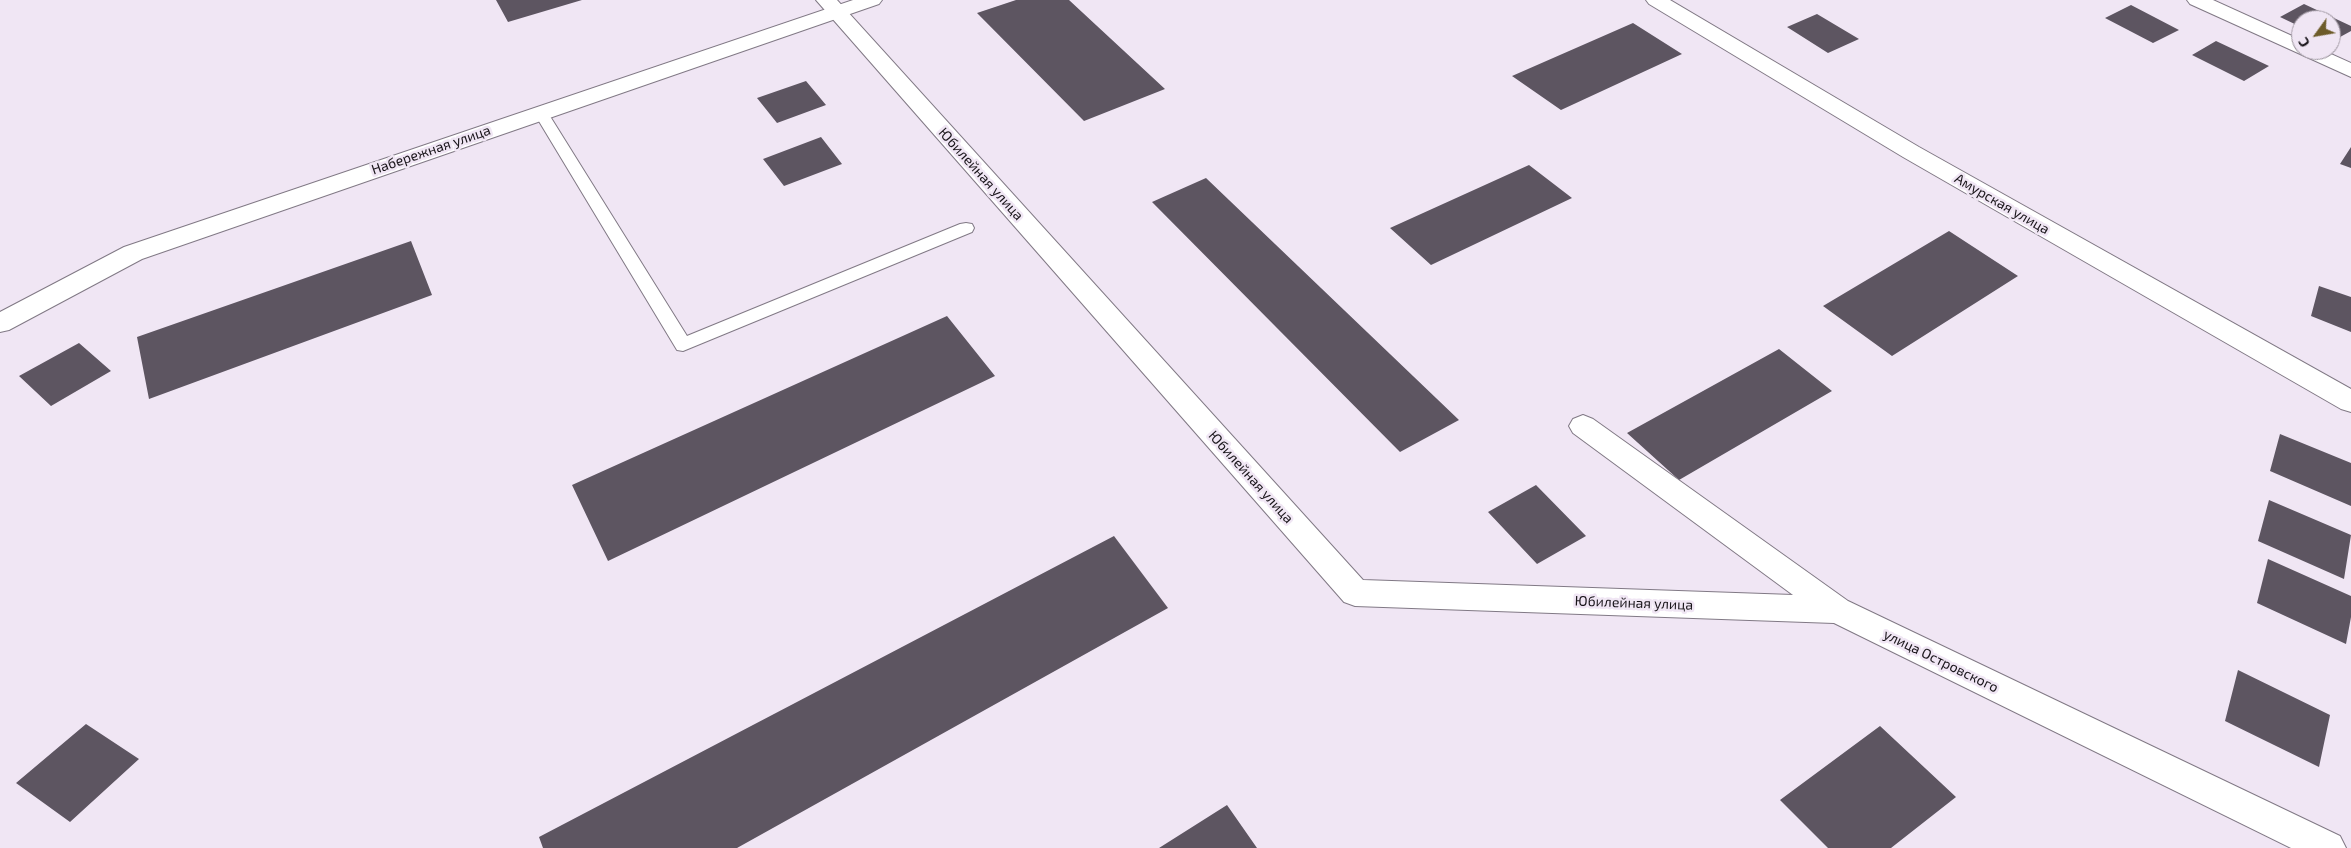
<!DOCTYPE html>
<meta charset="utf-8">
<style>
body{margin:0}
#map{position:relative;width:2351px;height:848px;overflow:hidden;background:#f0e6f4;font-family:"Exo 2",sans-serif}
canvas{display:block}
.north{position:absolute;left:2291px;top:10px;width:50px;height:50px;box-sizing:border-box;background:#f0e6f4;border:1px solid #9a929c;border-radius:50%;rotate:238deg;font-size:14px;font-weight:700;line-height:20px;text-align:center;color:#181419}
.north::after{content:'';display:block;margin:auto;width:18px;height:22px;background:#6d5b29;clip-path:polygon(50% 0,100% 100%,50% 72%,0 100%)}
</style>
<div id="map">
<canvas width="2351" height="848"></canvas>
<div class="north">С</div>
</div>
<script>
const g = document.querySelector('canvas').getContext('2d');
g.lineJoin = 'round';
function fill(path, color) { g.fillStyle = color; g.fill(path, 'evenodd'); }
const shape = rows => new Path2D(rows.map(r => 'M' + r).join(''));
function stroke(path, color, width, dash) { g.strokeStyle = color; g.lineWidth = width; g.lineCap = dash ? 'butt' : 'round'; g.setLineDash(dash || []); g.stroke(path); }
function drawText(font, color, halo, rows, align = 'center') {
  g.font = font + ' "Exo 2",sans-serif'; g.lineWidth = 5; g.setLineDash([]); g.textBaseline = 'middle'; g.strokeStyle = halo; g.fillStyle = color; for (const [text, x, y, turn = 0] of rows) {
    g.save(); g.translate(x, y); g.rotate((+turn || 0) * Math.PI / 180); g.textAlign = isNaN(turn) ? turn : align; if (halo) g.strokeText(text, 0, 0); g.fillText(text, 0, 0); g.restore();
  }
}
const building = shape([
 [496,0,582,0,508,22],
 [1016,0,1069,0,1165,89,1084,121,977,13],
 [2304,4,2351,26,2351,31,2331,42,2331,20,2301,20,2301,27,2280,17],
 [2131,5,2179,30,2153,43,2105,18],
 [1817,14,1859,39,1828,53,1787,27],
 [1633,23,1682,54,1561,110,1512,76],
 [2216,41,2269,66,2244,81,2192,55],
 [806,81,826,105,777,123,757,98],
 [821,137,842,164,784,186,763,159],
 [2351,147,2351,168,2340,164],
 [1529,165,1572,198,1431,265,1390,228],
 [1206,178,1459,420,1400,452,1152,202],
 [1949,231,2018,276,1892,356,1823,306],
 [411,241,432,295,149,399,137,337],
 [2319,286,2351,297,2351,332,2311,316],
 [947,316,995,376,608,561,572,485],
 [79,343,111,371,51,406,19,376],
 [1779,349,1832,391,1679,480,1627,433],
 [2280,434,2351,463,2351,506,2270,471],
 [1536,485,1586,536,1537,564,1488,512],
 [2269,500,2351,535,2344,579,2258,541],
 [1114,536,1168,608,737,848,543,848,539,837],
 [2268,559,2351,596,2351,617,2346,644,2257,603],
 [2238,670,2330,715,2319,767,2225,721],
 [86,724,139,759,70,822,16,783],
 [1880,726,1956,797,1891,848,1828,848,1780,800],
 [1227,805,1257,848,1159,848]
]);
const lane = shape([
 [541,108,548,113,687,336,960,224,966,223,972,224,974,228,972,232,683,351,677,350,534,113,541,108]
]);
const street = shape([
 [816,0,837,0,1363,580,1793,595,1573,433,1569,426,1573,419,1583,415,1593,419,1848,601,2340,836,2346,848,2291,848,1834,623,1355,606,1344,602,816,0],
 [1646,0,1670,0,1919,147,2351,389,2351,412,2341,409,1903,157,1649,4,1646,0],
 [2187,0,2213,0,2301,40,2301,50,2322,50,2351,63,2351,77,2190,4,2187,0]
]);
const secondary = shape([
 [853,0,882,0,879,4,142,259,9,330,0,332,0,312,124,247,853,0]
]);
const streetNames = [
 ["Набережная улица",431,150,-19],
 ["Юбилейная улица",981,174,48],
 ["Амурская улица",2002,204,30],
 ["Юбилейная улица",1251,477,48],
 ["Юбилейная улица",1634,603,2],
 ["улица Островского",1941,661,26]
];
fill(building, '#5d5561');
stroke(lane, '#817985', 2);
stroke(street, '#817985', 2);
stroke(secondary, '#817985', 2);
fill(lane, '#fff');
fill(street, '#fff');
fill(secondary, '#fff');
drawText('14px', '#181419', '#f0e6f4', streetNames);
</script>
